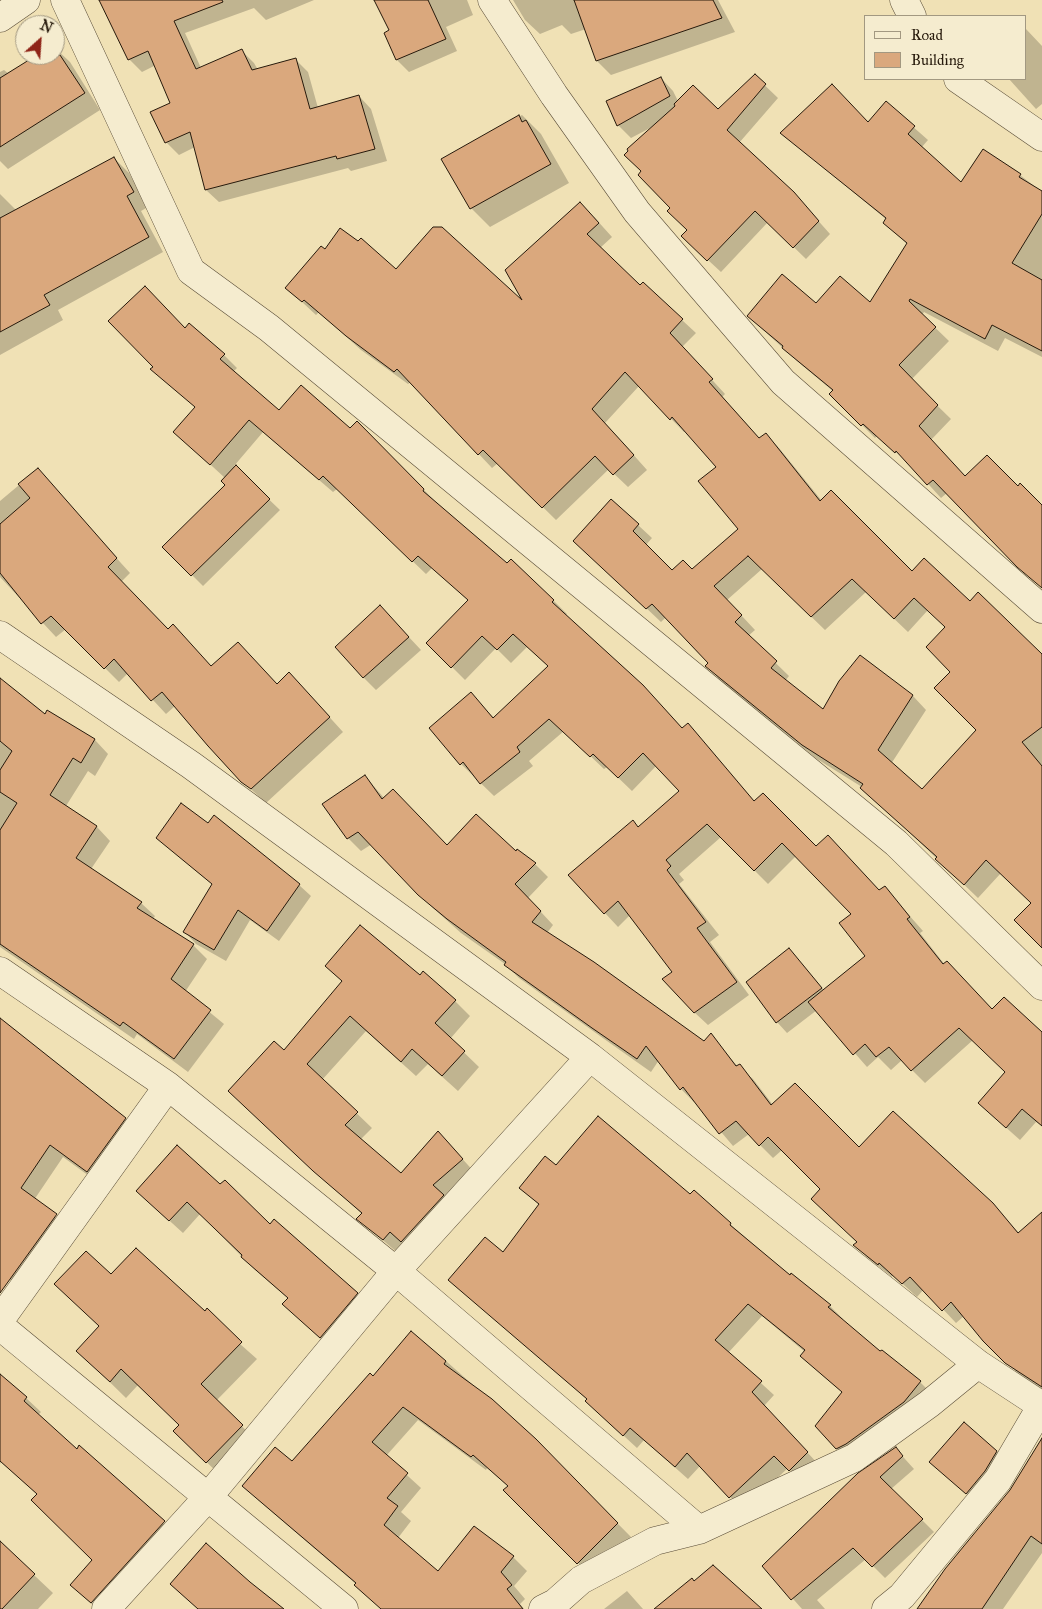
<!DOCTYPE html>
<style>
body{margin:0}
#map{position:relative;width:1042px;height:1609px;overflow:hidden;background:#f0e1b5;font-family:"IM FELL Great Primer",serif}
canvas{display:block}
.legend{position:absolute;left:864px;top:15px;width:162px;height:65px;box-sizing:border-box;background:#f5eccf;border:1px solid #a29881;margin:0;padding:6px 9px;list-style:none;font-size:15px;color:#26190b}
.legend li{display:flex;align-items:center;gap:10px;height:25px}
.legend b{width:25px;border:1px solid #a29881}
.north{position:absolute;left:15px;top:15px;width:50px;height:50px;box-sizing:border-box;background:#f5eccf;border:1px solid #a29881;border-radius:50%;rotate:26deg;font-size:14px;font-weight:700;line-height:20px;text-align:center;color:#26190b}
.north::after{content:'';display:block;margin:auto;width:18px;height:22px;background:#8f2418;clip-path:polygon(50% 0,100% 100%,50% 72%,0 100%)}
</style>
<div id="map">
<canvas width="1042" height="1609"></canvas>
<ul class="legend">
<li><b style="height:6px;background:#f5eccf"></b>Road</li>
<li><b style="height:14px;background:#daa87d"></b>Building</li>
</ul>
<div class="north">N</div>
</div>
<script>
const g = document.querySelector('canvas').getContext('2d');
g.lineJoin = 'round';
function fill(path, color) { g.fillStyle = color; g.fill(path, 'evenodd'); }
const shape = rows => new Path2D(rows.map(r => 'M' + r).join(''));
function stroke(path, color, width, dash) { g.strokeStyle = color; g.lineWidth = width; g.lineCap = dash ? 'butt' : 'round'; g.setLineDash(dash || []); g.stroke(path); }
const shadow = shape([
 [100,0,314,0,266,20,254,8,185,33,201,68,242,51,254,63,258,70,296,60,308,72,318,108,359,96,371,109,387,161,351,171,348,168,219,202,206,190,195,147,179,155,167,143,152,113,172,103,156,65,142,72,129,59],
 [376,0,467,0,473,15,446,27,457,51,409,72,397,60,385,33,391,31],
 [513,0,718,0,735,32,611,75,597,61,586,29,571,34,562,25,540,34,525,20],
 [1026,29,1042,46,1042,104,1036,109,1009,79,1026,79],
 [55,48,70,62,100,110,8,169,0,161,0,72,4,70,9,74,39,55,55,55],
 [755,76,778,98,739,143,806,207,830,234,806,259,768,222,721,272,695,248,688,230,643,172,654,126,631,138,618,125,608,101,661,78,673,91,678,101,718,110],
 [886,103,928,140,921,148,961,184,1020,175,1042,192,1042,357,1005,338,998,351,924,312,922,315,949,341,911,380,951,419,931,440,966,478,1018,488,1042,507,1042,588,947,493,941,498,910,464,877,436,875,438,831,394,834,392,797,361,748,316,816,305,871,304,907,244,884,223,887,220,782,133,868,124],
 [522,115,541,134,569,183,490,227,471,208,443,159],
 [114,158,129,173,148,207,141,211,163,252,58,310,63,320,0,355,0,194,17,211],
 [594,217,612,237,600,248,640,287,643,284,696,333,682,347,725,394,722,397,760,439,766,435,779,448,822,501,912,573,970,603,1042,656,1042,946,1032,904,1001,873,978,898,862,787,817,759,720,680,707,666,710,663,666,617,661,622,589,554,638,525,652,538,645,546,672,572,692,571,739,529,717,467,686,431,684,432,639,386,605,423,647,470,628,487,609,469,556,520,498,463,492,468,411,382,408,384,361,350,319,312,316,315,287,288,325,250,526,305],
 [762,569,825,630,866,592,908,632,928,610,947,628,952,672,977,730,922,791,891,764,926,710,913,696,860,657,823,711,785,681,789,676,748,636,755,630,727,600],
 [186,330,224,355,237,368,233,372,279,412,350,429,357,423,437,503,507,564,553,600,567,614,565,616,656,700,683,729,688,724,755,802,816,847,880,892,885,888,923,931,920,933,945,965,993,1011,1042,1033,1042,1126,1036,1122,1020,1140,993,1116,1007,1072,973,1040,925,1083,902,1060,891,1070,878,1057,867,1067,817,1010,787,1033,777,1022,799,961,824,990,867,956,852,914,796,856,768,884,721,837,679,874,684,880,679,884,719,935,710,942,749,995,708,1025,694,1012,673,972,630,915,618,927,605,913,639,828,681,792,657,765,632,791,607,767,604,769,564,731,529,761,533,766,494,796,461,764,471,694,495,719,549,667,527,647,511,663,496,648,465,680,428,643,469,601,432,568,426,574,337,489,333,492,263,432,234,466,280,510,203,586,164,547,227,485,225,478,175,432,196,408,152,369],
 [37,470,130,573,121,582,168,630,173,626,212,667,277,685,303,688,343,732,266,803,242,781,175,706,166,714,128,673,119,682,66,629,56,637,0,577,0,501],
 [392,619,421,650,376,690,364,678],
 [0,681,45,715,48,711,95,740,108,754,95,776,88,771,66,806,97,827,110,841,91,869,141,903,155,916,153,919,193,945,207,959,185,992,224,1024,188,1072,137,1034,134,1039,0,947],
 [365,776,384,798,448,847,516,852,535,864,548,877,528,898,553,925,547,933,705,1042,711,1035,738,1067,753,1079,773,1105,859,1149,992,1204,1019,1233,1042,1213,1042,1391,1020,1376,964,1316,956,1323,924,1289,917,1297,893,1275,892,1277,868,1258,855,1245,858,1242,822,1189,782,1150,773,1158,749,1134,733,1146,695,1101,694,1102,681,1089,659,1060,651,1072,607,1041,519,978,505,964,461,933,433,908,372,844,361,851,348,838],
 [209,824,299,885,311,896,279,941,250,920,226,961,196,944,185,932,213,885,157,838],
 [326,966,420,977,455,1001,470,1016,450,1039,479,1067,458,1091,428,1064,416,1076,366,1031,322,1080,372,1128,360,1140,401,1175,438,1132,477,1175,399,1254,358,1219,362,1214,245,1106,284,1052,343,982],
 [0,1018,125,1118,138,1131,100,1184,63,1157,34,1200,69,1228,24,1290,0,1272],
 [556,1167,690,1196,730,1224,790,1276,830,1306,843,1319,842,1320,881,1353,882,1352,920,1382,934,1396,850,1462,837,1448,843,1393,801,1356,805,1352,762,1316,728,1353,774,1395,764,1406,820,1466,803,1483,788,1468,743,1510,700,1466,688,1479,644,1440,637,1448,600,1414,588,1400,450,1280,503,1254,540,1206,521,1188],
 [220,1186,357,1294,369,1306,333,1350,296,1316,289,1299,255,1270,200,1214,183,1233,150,1203],
 [111,1276,205,1313,257,1359,216,1401,258,1442,223,1478,191,1447,181,1425,138,1385,126,1398,78,1351,100,1327],
 [446,1361,535,1440,631,1537,592,1577,505,1490,508,1486,487,1468,486,1470,418,1420,386,1456,421,1488,401,1512,411,1521,398,1538,438,1573,475,1528,513,1557,527,1571,514,1586,525,1599,520,1604,524,1609,382,1609,356,1584,258,1500,373,1378],
 [0,1376,26,1398,41,1412,38,1415,77,1450,178,1536,97,1609,71,1585,93,1560,38,1495,1,1462,0,1464],
 [1042,1441,1042,1553,1003,1609,919,1609,1011,1491],
 [896,1449,914,1469,891,1489,934,1532,885,1578,866,1559,817,1600,825,1609,802,1609,764,1566],
 [996,1451,1009,1464,979,1505,931,1462],
 [0,1543,53,1593,38,1609,0,1609],
 [627,1591,643,1609,604,1609]
]);
const building = shape([
 [99,0,222,0,223,2,174,21,196,69,242,49,252,70,296,58,310,109,359,95,375,149,337,159,336,156,205,190,190,132,165,143,150,112,170,103,148,51,128,60,99,0],
 [374,0,428,0,446,39,396,60,384,33,389,30,374,0],
 [574,0,713,0,722,18,596,61,574,0],
 [37,55,60,55,85,93,0,147,0,78,37,55],
 [755,74,766,84,727,130,794,192,819,221,793,248,755,211,707,261,681,236,687,230,667,211,670,208,638,175,641,171,624,155,628,151,627,149,675,106,674,104,693,85,718,109,755,74],
 [661,77,670,96,617,126,606,101,661,77],
 [832,84,868,122,886,101,915,126,908,134,961,182,983,149,1021,174,1019,177,1042,191,1042,214,1012,263,1042,280,1042,351,992,325,985,339,910,299,909,301,936,327,899,365,938,405,919,426,965,476,987,455,1018,486,1020,483,1042,505,1042,588,1017,567,933,480,927,485,896,451,895,453,863,424,861,426,829,394,833,390,782,348,783,346,747,316,782,274,816,303,840,276,870,302,907,243,883,223,886,218,780,133,832,84],
 [519,115,522,122,526,120,551,164,470,209,441,159,519,115],
 [114,157,134,192,127,196,149,237,44,295,50,305,0,332,0,218,114,157],
 [580,202,599,223,587,234,640,285,643,282,683,319,670,333,713,379,709,382,759,438,766,433,820,501,831,490,912,571,924,558,970,601,978,592,1042,654,1042,727,1022,742,1042,766,1042,948,1014,920,1031,903,986,860,964,885,935,859,937,857,860,788,863,784,802,745,705,666,708,663,652,604,646,609,573,541,611,499,639,524,633,531,672,570,683,560,692,569,738,529,698,481,716,467,672,417,670,420,625,372,592,409,634,455,613,475,595,456,542,508,483,450,478,455,397,369,394,372,346,336,304,300,302,302,285,288,321,246,325,249,340,228,358,241,361,238,396,269,433,227,442,227,522,300,505,270,580,202],
 [748,556,811,617,852,579,894,619,914,598,945,627,926,647,950,672,934,688,976,730,922,789,878,750,913,695,860,655,839,681,823,709,771,668,777,661,735,622,742,615,714,586,748,556],
 [145,286,185,328,189,323,225,354,220,359,279,410,301,385,350,428,357,421,424,489,423,491,507,563,511,559,554,600,552,602,643,685,682,728,688,723,754,801,763,793,816,846,828,835,879,890,885,886,910,917,907,919,943,964,947,961,992,1009,1004,997,1042,1032,1042,1126,1022,1109,1006,1128,978,1103,1005,1072,959,1028,911,1071,889,1047,876,1057,865,1044,853,1055,808,1002,865,956,839,923,851,914,782,843,754,871,707,824,666,860,671,866,667,870,706,922,697,928,737,982,694,1013,662,979,672,972,618,901,604,914,568,875,633,820,638,827,679,791,643,753,618,778,593,754,590,757,549,719,517,747,520,752,480,784,463,762,460,765,429,728,471,692,493,718,548,666,513,634,497,650,482,636,451,668,426,643,468,600,418,556,412,562,323,476,319,480,249,420,210,465,173,432,195,407,150,369,153,367,108,321,145,286],
 [236,465,270,499,191,576,162,547,225,485,221,481,236,465],
 [38,468,117,558,108,567,168,629,173,624,211,666,238,642,277,684,289,672,330,717,251,789,241,782,208,746,162,692,151,701,114,659,104,669,51,616,41,624,0,573,0,524,30,498,18,484,38,468],
 [380,605,409,637,363,678,335,647,380,605],
 [0,678,45,714,47,710,95,739,81,763,73,758,50,795,97,826,76,858,142,902,137,908,194,944,171,979,211,1010,174,1059,123,1022,120,1026,0,944,0,830,17,803,0,792,0,770,12,751,0,741,0,678],
 [365,775,382,799,393,789,447,845,476,814,516,851,517,849,536,863,515,884,541,911,532,922,594,962,704,1041,711,1033,736,1066,740,1064,771,1105,795,1083,859,1147,893,1111,993,1203,1018,1233,1042,1212,1042,1387,1005,1363,983,1341,951,1302,942,1311,910,1277,902,1284,879,1263,878,1265,853,1245,857,1242,811,1199,820,1189,768,1137,759,1146,736,1121,719,1134,683,1087,680,1090,646,1046,637,1059,592,1028,504,965,506,962,447,919,418,895,358,832,347,839,322,804,365,775],
 [181,803,208,823,214,815,300,884,267,931,238,910,214,950,183,932,212,884,156,838,181,803],
 [360,925,420,975,423,971,456,1000,435,1023,465,1051,442,1076,412,1049,401,1062,350,1016,307,1064,358,1112,345,1125,401,1173,438,1131,463,1159,433,1185,444,1195,401,1242,390,1232,383,1240,356,1219,362,1213,313,1171,228,1091,274,1041,284,1050,342,981,325,966,360,925],
 [789,948,822,988,776,1023,746,982,789,948],
 [0,1018,126,1118,87,1172,50,1145,21,1188,57,1214,0,1293,0,1018],
 [598,1116,690,1194,694,1190,731,1223,730,1225,790,1275,791,1273,831,1305,828,1307,880,1351,882,1350,921,1381,904,1402,846,1444,836,1449,815,1426,842,1392,800,1356,805,1350,748,1304,715,1340,762,1381,752,1392,808,1452,789,1471,774,1456,729,1498,687,1453,675,1467,630,1428,623,1436,585,1401,587,1399,448,1280,485,1237,503,1252,539,1204,519,1188,545,1156,556,1165,598,1116],
 [177,1145,220,1184,225,1180,270,1224,274,1219,358,1293,320,1338,282,1304,288,1298,241,1257,242,1255,187,1202,169,1221,136,1191,177,1145],
 [136,1248,205,1311,207,1308,242,1342,201,1384,243,1425,206,1463,173,1431,179,1425,121,1369,110,1382,76,1351,99,1326,54,1284,86,1251,111,1274,136,1248],
 [411,1331,446,1361,444,1364,492,1399,536,1439,618,1523,577,1564,503,1490,508,1486,473,1455,471,1457,403,1407,372,1442,408,1473,387,1498,398,1506,384,1525,438,1571,474,1526,514,1556,501,1572,512,1585,507,1589,523,1609,381,1609,354,1585,356,1583,242,1486,275,1447,292,1461,370,1373,373,1376,411,1331],
 [0,1374,27,1397,24,1401,77,1449,79,1445,165,1521,91,1603,70,1585,92,1560,31,1500,37,1494,0,1461,0,1374],
 [964,1422,997,1451,985,1471,966,1494,929,1462,964,1422],
 [1042,1438,1042,1544,1031,1536,982,1609,917,1609,945,1569,1010,1490,1042,1438],
 [896,1447,903,1456,880,1477,923,1519,872,1567,853,1548,791,1600,762,1566,858,1473,896,1447],
 [0,1541,35,1574,2,1609,0,1609,0,1541],
 [206,1543,250,1582,284,1609,198,1609,170,1584,206,1543],
 [713,1565,762,1609,654,1609,692,1578,694,1581,713,1565]
]);
const minor = shape([
 [65,0,191,271,269,328,896,843,1042,986],
 [492,0,554,95,637,212,783,382,1042,609],
 [904,0,912,16],
 [0,18,26,0],
 [958,79,1042,137],
 [0,635,191,765,590,1057,978,1364,1042,1406],
 [0,971,168,1086,396,1271,699,1530],
 [0,1320,168,1086],
 [0,1326,344,1609],
 [106,1609,208,1497,396,1271,590,1057],
 [543,1609,555,1603,581,1580,655,1541,699,1530,854,1458,929,1404,978,1364],
 [886,1609,902,1596,998,1480,1042,1405]
]);
fill(shadow, '#0003');
fill(building, '#daa87d');
stroke(building, '#26190b', 1);
stroke(minor, '#584b36', 29);
stroke(minor, '#f5eccf', 28);
</script>
